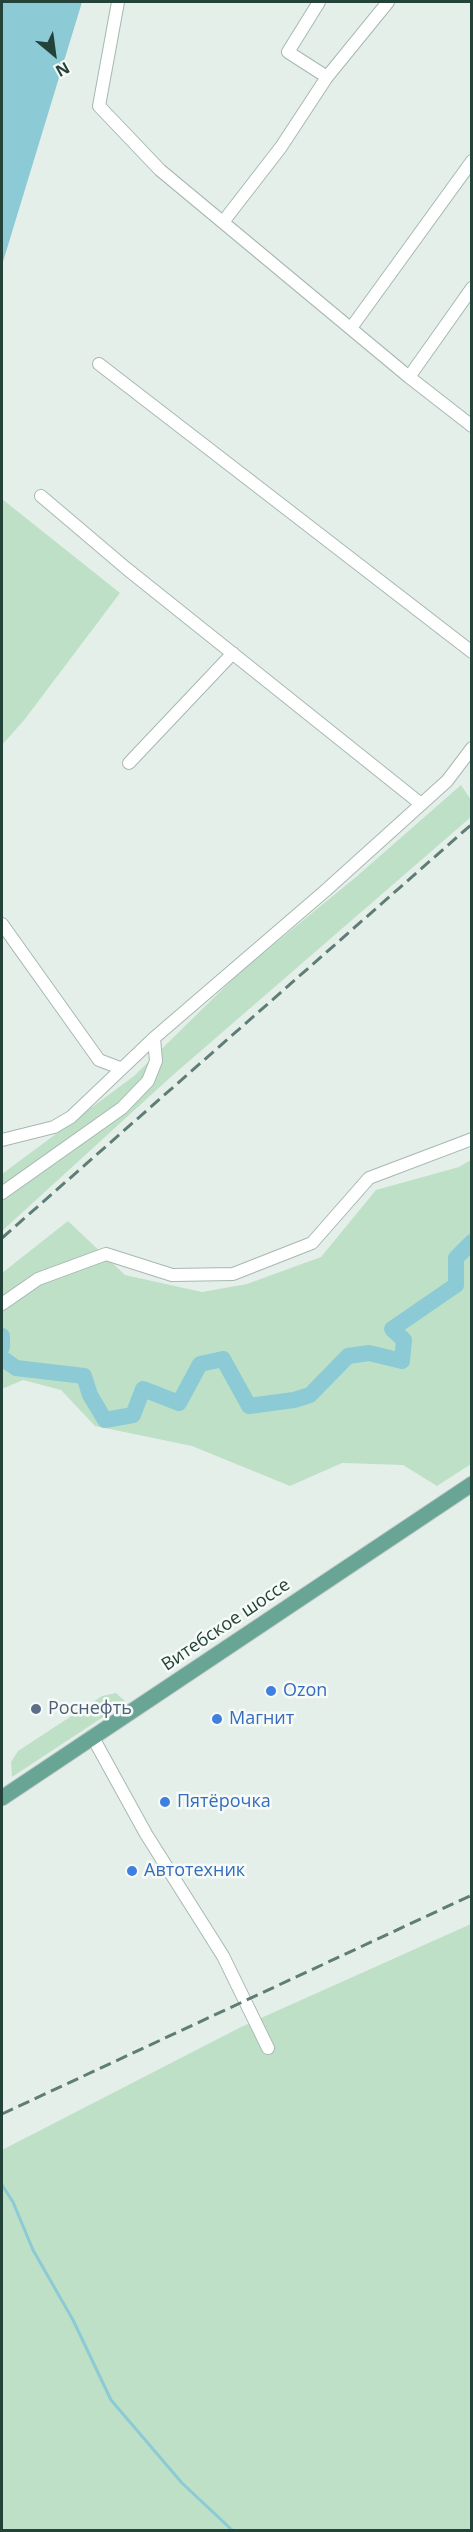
<!DOCTYPE html>
<meta charset="utf-8">
<style>
body{margin:0}
#map{position:relative;width:473px;height:2532px;overflow:hidden;background:#e5efea;font-family:"Open Sans",sans-serif}
canvas{display:block}
.frame{position:absolute;inset:0;border:3px solid #234239;pointer-events:none}
.north{position:absolute;left:24px;top:24px;width:60px;height:60px;-webkit-text-stroke:4px #f6fbf8;paint-order:stroke;rotate:151deg;font-size:16px;font-weight:700;line-height:24px;text-align:center;color:#234239}
.north::after{content:'';display:block;margin:auto;width:21px;height:27px;background:#234239;clip-path:polygon(50% 0,100% 100%,50% 72%,0 100%)}
</style>
<div id="map">
<canvas width="473" height="2532"></canvas>
<div class="frame"></div>
<div class="north">N</div>
</div>
<script>
const g = document.querySelector('canvas').getContext('2d');
g.lineJoin = 'round';
function fill(path, color) { g.fillStyle = color; g.fill(path, 'evenodd'); }
const shape = rows => new Path2D(rows.map(r => 'M' + r).join(''));
function stroke(path, color, width, dash) { g.strokeStyle = color; g.lineWidth = width; g.lineCap = dash ? 'butt' : 'round'; g.setLineDash(dash || []); g.stroke(path); }
function drawText(font, color, halo, rows, align = 'center') {
  g.font = font + ' "Open Sans",sans-serif'; g.lineWidth = 5; g.setLineDash([]); g.textBaseline = 'middle'; g.strokeStyle = halo; g.fillStyle = color; for (const [text, x, y, turn = 0] of rows) {
    g.save(); g.translate(x, y); g.rotate((+turn || 0) * Math.PI / 180); g.textAlign = isNaN(turn) ? turn : align; if (halo) g.strokeText(text, 0, 0); g.fillText(text, 0, 0); g.restore();
  }
}
const green = shape([
 [2,499,120,593,25,719,2,745],
 [461,785,471,800,471,817,173,1075,2,1231,2,1174,134,1076,240,972,356,877],
 [471,1160,471,1464,437,1486,403,1465,342,1463,290,1486,192,1446,95,1426,61,1390,23,1380,2,1389,2,1273,68,1221,125,1275,202,1292,247,1284,321,1257,376,1190,459,1167],
 [116,1693,126,1702,12,1777,11,1762,18,1751,102,1696],
 [471,1924,471,2530,2,2530,2,2150,241,2027]
]);
const water = shape([
 [2,2,82,2,2,265]
]);
const stream = shape([
 [2,2185,13,2202,33,2250,73,2320,111,2400,182,2483,232,2530]
]);
const river = shape([
 [2,1336,2,1347],
 [2,1358,16,1368,84,1376,90,1395,105,1420,133,1415,143,1389,179,1403,200,1364,223,1359,249,1406,294,1400,310,1395,348,1356,369,1353,402,1361,404,1340,392,1329,456,1285,456,1258,472,1242]
]);
const minor = shape([
 [118,2,99,106,160,170,409,377],
 [327,77,388,2],
 [223,222,281,147,327,77,288,52,319,2],
 [472,288,409,377,472,426],
 [351,328,472,161],
 [99,364,472,652],
 [41,496,127,569,421,804],
 [129,763,233,653],
 [2,924,99,1060,120,1068],
 [2,1140,54,1127,71,1117,154,1038,325,891,447,781,472,748],
 [2,1193,122,1108,148,1081,156,1061,154,1038],
 [2,1304,38,1279,106,1254,172,1275,233,1274,312,1243,369,1178,472,1139],
 [92,1736,146,1834,223,1956,268,2048]
]);
const major = shape([
 [2,1798,472,1484]
]);
const rail = shape([
 [2,1238,472,824],
 [2,2114,472,1895]
]);
const markers = [
 [271,1691,6,"#3f7fe0"],
 [36,1709,6,"#5c6f8a"],
 [217,1719,6,"#3f7fe0"],
 [165,1802,6,"#3f7fe0"],
 [132,1871,6,"#3f7fe0"]
];
const streetNames = [
 ["Витебское шоссе",226,1625,-34]
];
const shopNames = [
 ["Ozon",283,1691],
 ["Магнит",229,1719],
 ["Пятёрочка",177,1802],
 ["Автотехник",144,1871]
];
const serviceNames = [
 ["Роснефть",48,1709]
];
fill(green, '#bee0c7');
fill(water, '#8ccad5');
stroke(stream, '#8ccad5', 3);
stroke(river, '#8ccad5', 16);
stroke(minor, '#a7b8b1', 14);
stroke(major, '#c1cac8', 17);
stroke(minor, '#fff', 12);
stroke(major, '#69a595', 15);
stroke(rail, '#5e7d74', 3, [12, 6]);
for (const [x, y, r, color] of markers) { const dot = new Path2D(); dot.arc(x, y, r, 0, 2 * Math.PI); g.fillStyle = color; g.fill(dot); stroke(dot, '#f6fbf8', 2); }
drawText('18px', '#234239', '#f6fbf8', streetNames);
drawText('18px', '#366cbe', '#f6fbf8', shopNames, 'left');
drawText('18px', '#4e5e75', '#f6fbf8', serviceNames, 'left');
</script>
